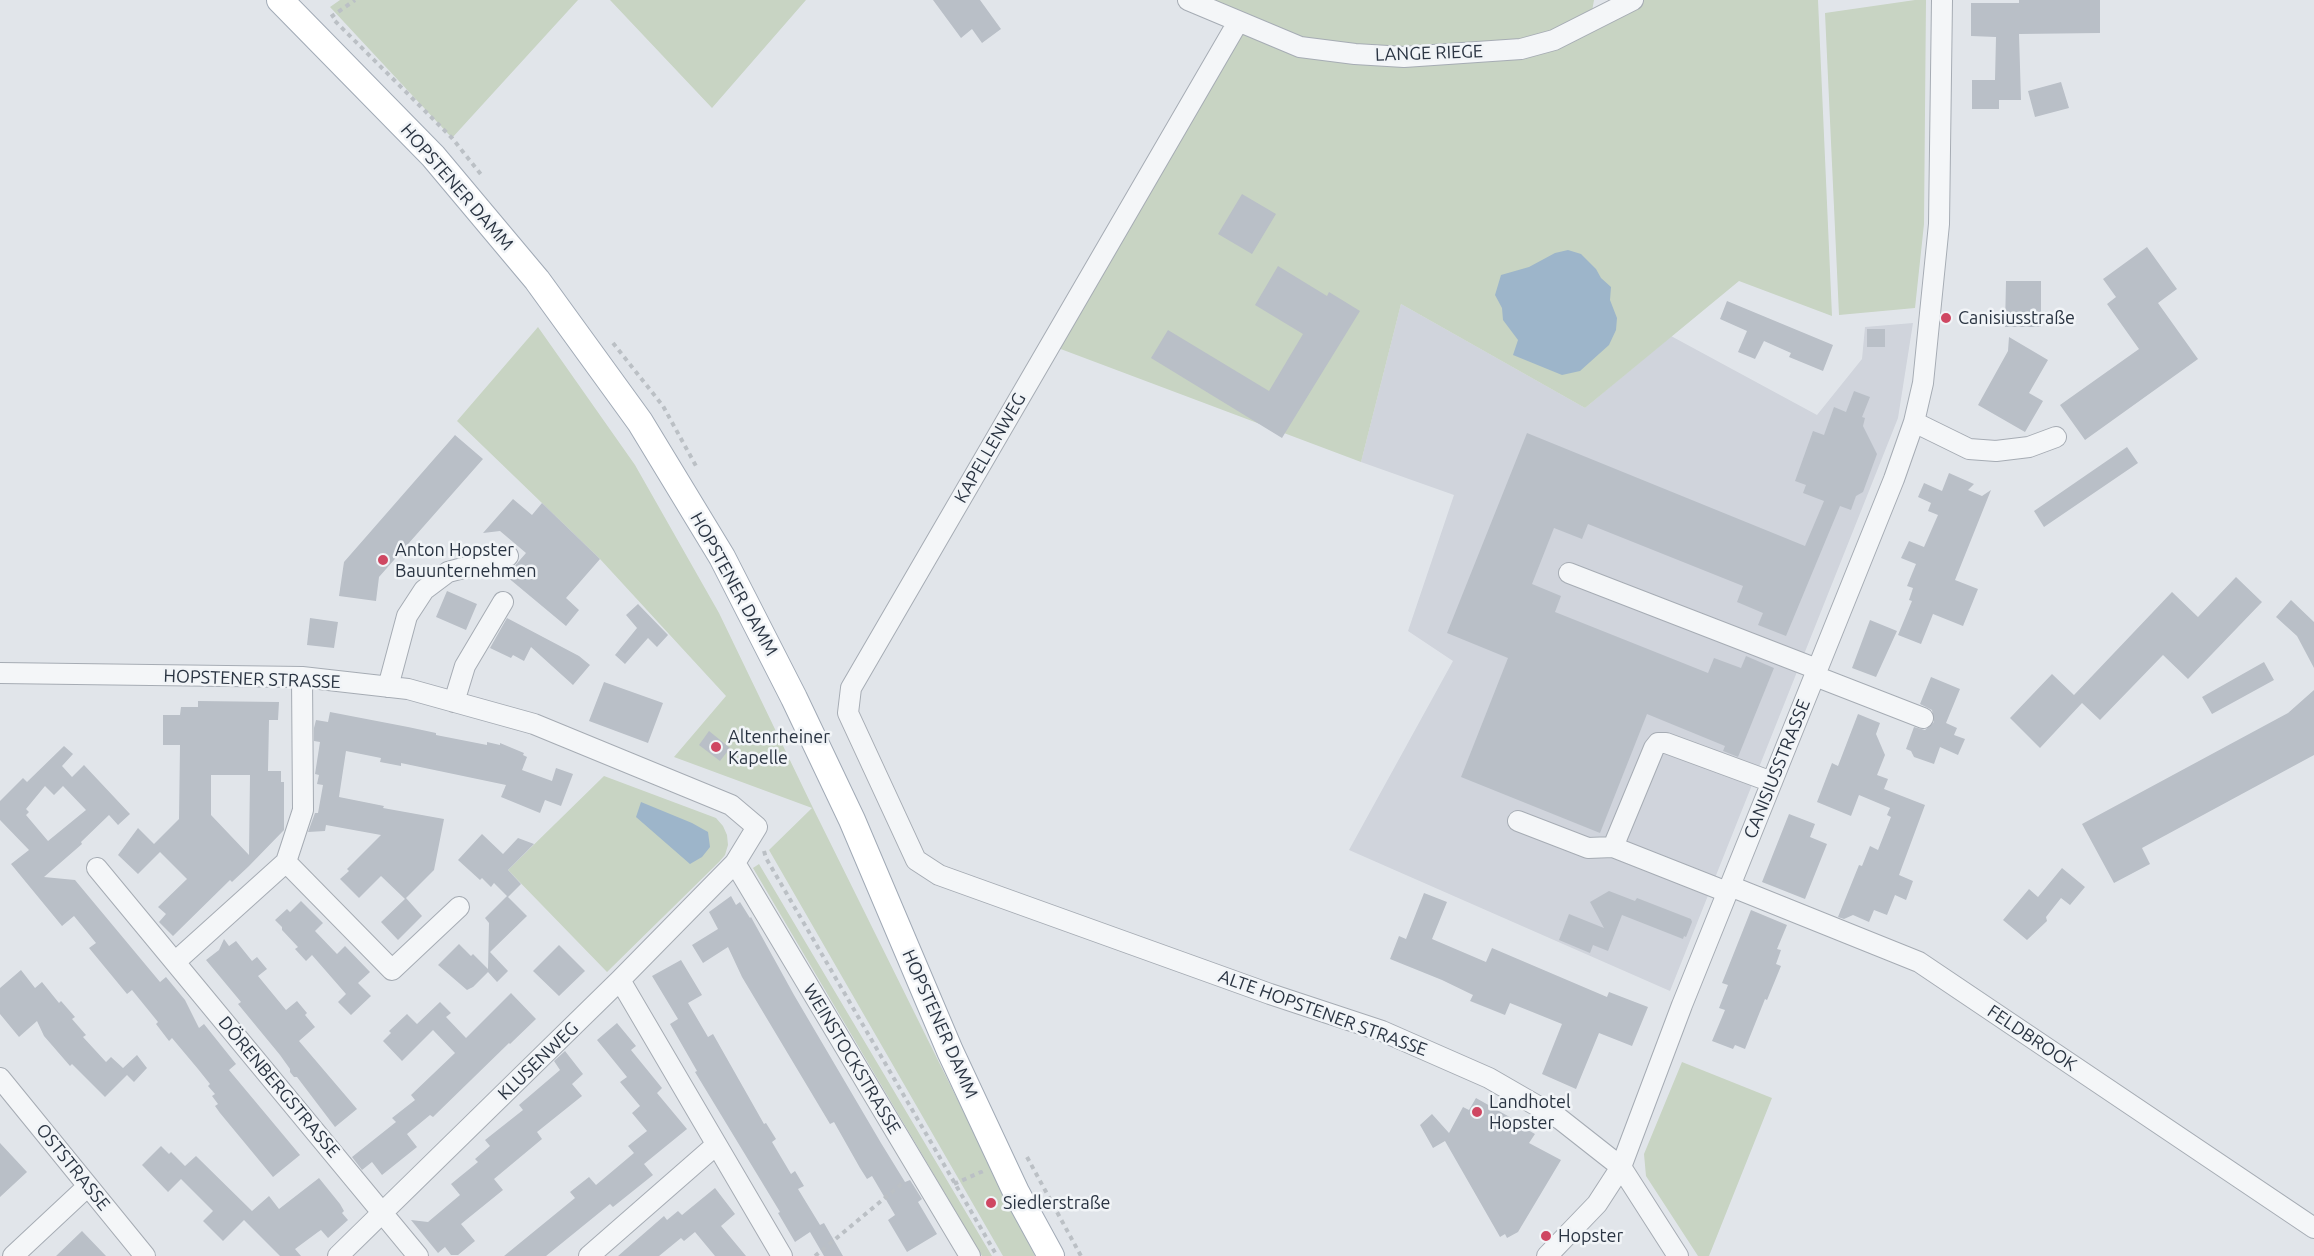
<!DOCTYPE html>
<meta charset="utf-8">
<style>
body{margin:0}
canvas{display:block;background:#e1e5ea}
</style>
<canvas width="2314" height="1256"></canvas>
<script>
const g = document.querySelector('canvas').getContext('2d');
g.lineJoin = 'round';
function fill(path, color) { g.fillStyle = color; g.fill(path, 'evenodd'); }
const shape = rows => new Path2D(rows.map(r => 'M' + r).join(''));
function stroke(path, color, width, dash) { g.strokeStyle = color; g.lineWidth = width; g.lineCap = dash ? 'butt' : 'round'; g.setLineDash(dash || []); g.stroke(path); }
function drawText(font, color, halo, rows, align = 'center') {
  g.font = font + ' Ubuntu,sans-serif'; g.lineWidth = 5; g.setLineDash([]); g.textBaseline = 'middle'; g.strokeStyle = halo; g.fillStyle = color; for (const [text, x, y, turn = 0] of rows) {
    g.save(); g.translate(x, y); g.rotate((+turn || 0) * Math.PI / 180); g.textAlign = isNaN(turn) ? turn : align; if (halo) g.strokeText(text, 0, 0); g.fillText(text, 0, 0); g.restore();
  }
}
const built = shape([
 [1401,304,1585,408,1671,336,1817,415,1862,359,1865,327,1913,323,1898,418,1670,991,1349,850,1453,661,1408,631,1454,495,1361,462]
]);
const green = shape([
 [340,0,578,0,452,138,330,7],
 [610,0,806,0,712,108],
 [1212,0,1594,0,1590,23,1633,0,1818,0,1832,316,1739,281,1585,408,1401,304,1361,462,1050,345,1238,23],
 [1915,0,1926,0,1924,224,1915,308,1839,315,1825,13],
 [538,327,635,465,719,613,813,808,1035,1256,1003,1256,769,850,812,808,674,757,726,696,600,559,457,421],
 [604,776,716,818,723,826,727,835,728,845,725,855,719,862,607,972,508,870],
 [759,864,992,1256,982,1256,753,868],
 [1682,1062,1772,1098,1709,1256,1698,1256,1646,1176,1644,1154]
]);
const water = shape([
 [1568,250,1581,254,1596,269,1601,278,1611,287,1610,300,1617,318,1616,330,1609,345,1580,371,1562,375,1513,355,1518,340,1503,320,1502,308,1495,295,1501,275,1529,267,1555,253],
 [641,802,692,823,708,832,710,847,702,857,690,864,636,817]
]);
const building = shape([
 [933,0,980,0,1001,29,982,43,972,29,961,38],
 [2019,0,2100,0,2100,33,2019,34,2021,100,1999,100,1999,109,1972,109,1972,80,1995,80,1996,37,1971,36,1971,3,2019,3],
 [2061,82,2069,108,2035,117,2028,91],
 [1242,194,1276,214,1252,254,1218,234],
 [2147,247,2177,289,2158,303,2198,359,2085,440,2060,405,2139,349,2107,304,2116,297,2103,279],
 [1278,266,1327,296,1329,292,1360,311,1282,438,1151,358,1168,330,1269,391,1303,334,1255,305],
 [2006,281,2041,281,2041,327,2005,327],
 [1727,301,1833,345,1823,371,1789,357,1791,353,1764,341,1755,359,1738,352,1747,331,1720,319],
 [1867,329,1885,329,1885,347,1867,347],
 [2009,337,2048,360,2029,393,2043,401,2025,432,1978,405,2008,351],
 [1854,391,1870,397,1862,417,1865,418,1863,426,1877,454,1863,492,1856,496,1851,510,1840,506,1786,636,1758,625,1763,613,1737,602,1743,586,1588,524,1582,539,1554,528,1532,584,1561,596,1555,612,1708,673,1714,658,1741,668,1746,656,1774,668,1738,757,1723,751,1725,746,1647,714,1600,833,1461,777,1508,658,1447,633,1527,433,1805,546,1824,501,1803,493,1806,485,1795,481,1813,431,1824,435,1834,407,1846,412],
 [455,435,483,459,379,577,376,601,339,596,344,562],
 [2127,447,2138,463,2044,527,2034,511],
 [1949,473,1974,484,1968,490,1982,496,1991,490,1955,580,1978,589,1963,626,1933,614,1921,644,1898,635,1912,601,1909,600,1913,588,1907,586,1916,564,1901,558,1909,541,1924,547,1938,515,1928,511,1931,503,1918,497,1924,483,1942,491],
 [513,499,532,515,542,503,600,559,566,598,579,610,566,626,506,576,526,553,500,531,483,533],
 [2236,577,2262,602,2188,679,2163,655,2100,720,2082,703,2040,748,2010,718,2052,674,2074,695,2172,592,2198,617],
 [447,591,477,604,466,630,436,617],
 [2291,600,2314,622,2314,668,2297,636,2276,617],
 [638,604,668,635,657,647,648,638,625,664,615,655,637,628,626,615],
 [310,618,338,622,334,648,307,645],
 [507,618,579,656,590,665,573,685,531,647,524,661,513,655,511,658,490,648],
 [1870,620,1897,631,1876,677,1852,668],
 [2264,662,2274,680,2212,714,2202,697],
 [1931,677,1960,689,1946,723,1957,728,1954,735,1965,739,1958,755,1940,747,1934,764,1914,757,1911,751,1906,749,1914,727,1925,730,1934,722,1932,710,1920,704],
 [604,682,663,703,648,743,589,721],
 [2314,690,2314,755,2142,848,2150,864,2114,883,2082,824,2288,713],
 [198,701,279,702,278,720,269,720,268,771,281,771,281,782,284,782,284,830,249,866,232,882,230,880,173,936,159,922,166,914,158,907,187,879,160,852,138,874,118,855,138,828,154,844,179,819,180,745,163,745,163,715,180,715,181,707,198,707],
 [211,775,250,775,249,855,211,815],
 [330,712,408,727,436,733,436,735,487,745,487,742,500,745,500,743,524,753,523,755,527,757,522,770,552,781,556,768,573,774,561,806,545,800,540,813,501,797,506,785,401,763,401,766,380,762,381,758,346,751,339,797,384,806,383,808,444,819,434,870,405,899,381,876,359,898,340,879,349,871,347,869,381,835,326,825,325,831,308,832,315,813,318,813,323,785,317,784,319,775,315,774,320,742,314,741,314,728,316,720,328,722],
 [1858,714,1880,723,1876,734,1885,755,1877,775,1888,779,1884,789,1925,805,1899,875,1913,881,1906,900,1895,895,1887,915,1874,910,1869,922,1853,915,1844,919,1838,917,1859,865,1862,866,1870,846,1878,850,1891,817,1887,815,1890,808,1859,795,1851,816,1817,802,1832,763,1838,766],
 [709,731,730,748,720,761,699,745],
 [64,746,73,754,62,766,72,777,84,765,130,814,118,825,109,815,81,842,82,844,44,877,75,880,160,982,166,977,185,1000,199,1028,204,1024,236,1064,229,1070,300,1155,273,1177,220,1113,215,1106,218,1104,212,1096,215,1094,208,1086,210,1084,198,1069,172,1038,169,1041,156,1024,158,1022,132,990,127,994,89,948,96,943,74,916,62,926,11,864,29,850,0,820,0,801,23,778,27,782],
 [45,786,54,795,63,786,86,810,48,841,26,815,29,812,26,809],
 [1789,814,1815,824,1810,837,1827,844,1805,899,1762,882],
 [482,834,503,854,518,838,534,844,508,870,521,884,508,897,527,916,490,952,508,971,497,982,488,972,473,987,467,990,438,965,459,944,471,956,473,954,488,969,489,923,485,918,507,896,494,883,491,887,482,878,480,880,458,860],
 [2062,868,2085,887,2070,905,2061,898,2046,917,2047,921,2027,940,2003,920,2029,889,2038,897],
 [1609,891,1635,901,1637,898,1691,919,1692,922,1686,937,1684,936,1683,939,1622,915,1608,951,1593,945,1590,953,1559,940,1569,914,1604,928,1590,902],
 [1424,893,1447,902,1432,939,1486,962,1492,948,1607,997,1609,992,1648,1007,1632,1046,1599,1033,1576,1089,1542,1074,1562,1024,1510,1003,1505,1015,1470,1001,1473,995,1442,980,1390,959,1399,936,1406,939],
 [731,896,736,905,740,902,750,918,751,917,794,995,881,1143,905,1182,910,1180,922,1199,918,1202,937,1234,907,1252,888,1220,895,1215,872,1176,867,1179,860,1168,834,1122,830,1124,742,977,728,947,703,963,692,945,718,929,709,912],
 [406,898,422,916,398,940,381,922],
 [301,901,323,923,315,931,337,954,345,946,370,972,358,983,371,996,351,1015,338,1002,346,994,312,955,306,961,295,949,298,947,282,930,282,927,275,920,287,909,290,912],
 [1751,910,1787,925,1777,949,1781,950,1776,964,1781,966,1767,1000,1765,999,1745,1049,1735,1045,1733,1049,1712,1041,1725,1010,1719,1008,1728,985,1722,983],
 [224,939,229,946,236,941,252,961,257,957,267,969,258,976,286,1010,297,1001,307,1013,305,1015,315,1027,299,1041,357,1109,335,1127,297,1077,294,1077,290,1072,290,1069,280,1055,238,1004,241,1002,206,960,219,950],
 [559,945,585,971,559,996,533,971],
 [681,960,702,995,688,1003,708,1037,713,1034,764,1124,766,1123,776,1139,772,1142,791,1174,795,1171,804,1186,798,1189,820,1225,824,1223,843,1256,824,1256,810,1232,795,1242,778,1213,780,1212,695,1072,697,1071,670,1024,678,1019,652,976],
 [21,970,35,988,42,982,59,1003,61,1001,75,1017,72,1019,86,1035,83,1037,106,1062,111,1057,123,1068,137,1055,147,1068,134,1082,127,1075,105,1097,72,1064,70,1066,44,1036,37,1021,19,1037,0,1014,0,988],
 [511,993,536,1019,510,1044,509,1043,433,1117,430,1115,407,1134,417,1147,382,1175,372,1162,362,1170,352,1157,396,1122,392,1118,415,1100,411,1095,455,1053,433,1030,402,1061,383,1041,391,1033,389,1031,407,1014,417,1024,440,1002,451,1013,446,1017,466,1038],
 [617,1023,636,1046,631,1050,662,1088,657,1093,687,1129,644,1164,653,1175,613,1207,610,1204,546,1256,504,1256,575,1198,570,1192,589,1177,596,1185,634,1153,628,1146,647,1131,632,1113,640,1106,620,1082,627,1077,597,1040],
 [565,1051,583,1074,572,1084,582,1096,537,1132,542,1139,494,1179,503,1190,461,1224,475,1241,458,1255,451,1255,445,1247,438,1253,411,1220,428,1222,460,1195,451,1184,478,1162,475,1159,490,1146,485,1140,523,1110,519,1105,560,1070,554,1061],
 [1476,1098,1529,1128,1528,1130,1535,1134,1529,1143,1561,1160,1518,1232,1507,1238,1505,1234,1500,1237,1445,1141,1433,1148,1420,1125,1432,1114,1449,1133,1463,1107,1469,1110],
 [0,1143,27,1172,0,1197],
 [161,1146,169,1154,171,1152,185,1166,196,1156,252,1211,269,1196,279,1209,319,1178,340,1204,344,1211,342,1213,348,1220,328,1238,321,1230,318,1232,295,1249,301,1256,280,1256,244,1220,223,1241,203,1221,213,1211,181,1179,168,1192,142,1165],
 [715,1188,735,1214,721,1226,746,1256,715,1256,695,1232,684,1241,681,1238,659,1256,618,1256,664,1216,667,1220,678,1211,682,1215],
 [82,1231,106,1256,56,1256]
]);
const path = shape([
 [331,17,355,0],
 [335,21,452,138,483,177],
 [613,343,663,406,696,466],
 [764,851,766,858,997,1256],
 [1027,1157,1081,1256],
 [954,1184,981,1172,982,1175],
 [815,1256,904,1182]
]);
const minor = shape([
 [1188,0,1300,47,1355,54,1404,57,1521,49,1554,40,1633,0],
 [1238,22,851,688,848,713,916,860,939,875,1270,994,1382,1031,1489,1078,1560,1119,1621,1167,1678,1256],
 [1914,422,1969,449,1996,451,2029,447,2056,437],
 [1569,573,1817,669],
 [0,673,302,677,408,689,534,724,731,805,757,827,735,863,620,980,338,1256],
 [1815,676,1923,718],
 [388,687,407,616,424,590,448,572,508,556],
 [454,702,465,666,503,602],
 [1518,821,1588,848,1613,847,1727,892],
 [1613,847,1654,748,1658,743,1666,743,1772,782],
 [286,862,392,970,459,907],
 [735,863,970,1256],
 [97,868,418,1256],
 [1730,886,1919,962,2314,1228],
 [175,962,286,862,303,810,302,677],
 [620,980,782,1256],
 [0,1078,145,1256],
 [13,1256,88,1186],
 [589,1256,716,1145],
 [1547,1256,1597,1204,1621,1167,1682,1005,1894,479,1914,422,1923,383,1939,224,1942,0]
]);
const major = shape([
 [280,0,433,156,537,280,640,422,722,557,794,698,852,820,950,1051,1016,1192,1051,1256]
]);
const markers = [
 [1946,318,6,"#cf4762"],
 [383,560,6,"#cf4762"],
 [716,747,6,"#cf4762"],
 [1477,1112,6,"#cf4762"],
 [991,1203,6,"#cf4762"],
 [1546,1236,6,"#cf4762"]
];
const streetNames = [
 ["LANGE RIEGE",1429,53,-2],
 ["HOPSTENER DAMM",457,187,49],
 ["KAPELLENWEG",990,448,-60],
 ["HOPSTENER DAMM",734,584,61],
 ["HOPSTENER STRASSE",252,679,2],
 ["CANISIUSSTRASSE",1777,769,-68],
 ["ALTE HOPSTENER STRASSE",1323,1013,20],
 ["HOPSTENER DAMM",940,1024,66],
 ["FELDBROOK",2032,1038,34],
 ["WEINSTOCKSTRASSE",852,1059,59],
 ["KLUSENWEG",538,1061,-44],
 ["DÖRENBERGSTRASSE",279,1087,50],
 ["OSTSTRASSE",73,1167,51]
];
const poiNames = [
 ["Canisiusstraße",1958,318],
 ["Anton Hopster",395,550],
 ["Bauunternehmen",395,571],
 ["Altenrheiner",728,737],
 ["Kapelle",728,758],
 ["Landhotel",1489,1102],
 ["Hopster",1489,1123],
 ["Siedlerstraße",1003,1203],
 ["Hopster",1558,1236]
];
fill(built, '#d0d4dc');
fill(green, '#c8d4c3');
fill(water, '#9db5ca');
fill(building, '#b9bfc7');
stroke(minor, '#a6acb4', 22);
stroke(major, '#a1aab6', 28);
stroke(path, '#bbc0c5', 4, [4.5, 4.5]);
stroke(minor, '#f4f6f8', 20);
stroke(major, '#fff', 26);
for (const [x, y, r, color] of markers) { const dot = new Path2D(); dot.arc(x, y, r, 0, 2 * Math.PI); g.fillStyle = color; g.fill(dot); stroke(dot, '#f1f4f7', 2); }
drawText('18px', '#2a3442', '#f1f4f7', streetNames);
drawText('18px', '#2a3442', '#f1f4f7', poiNames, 'left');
</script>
